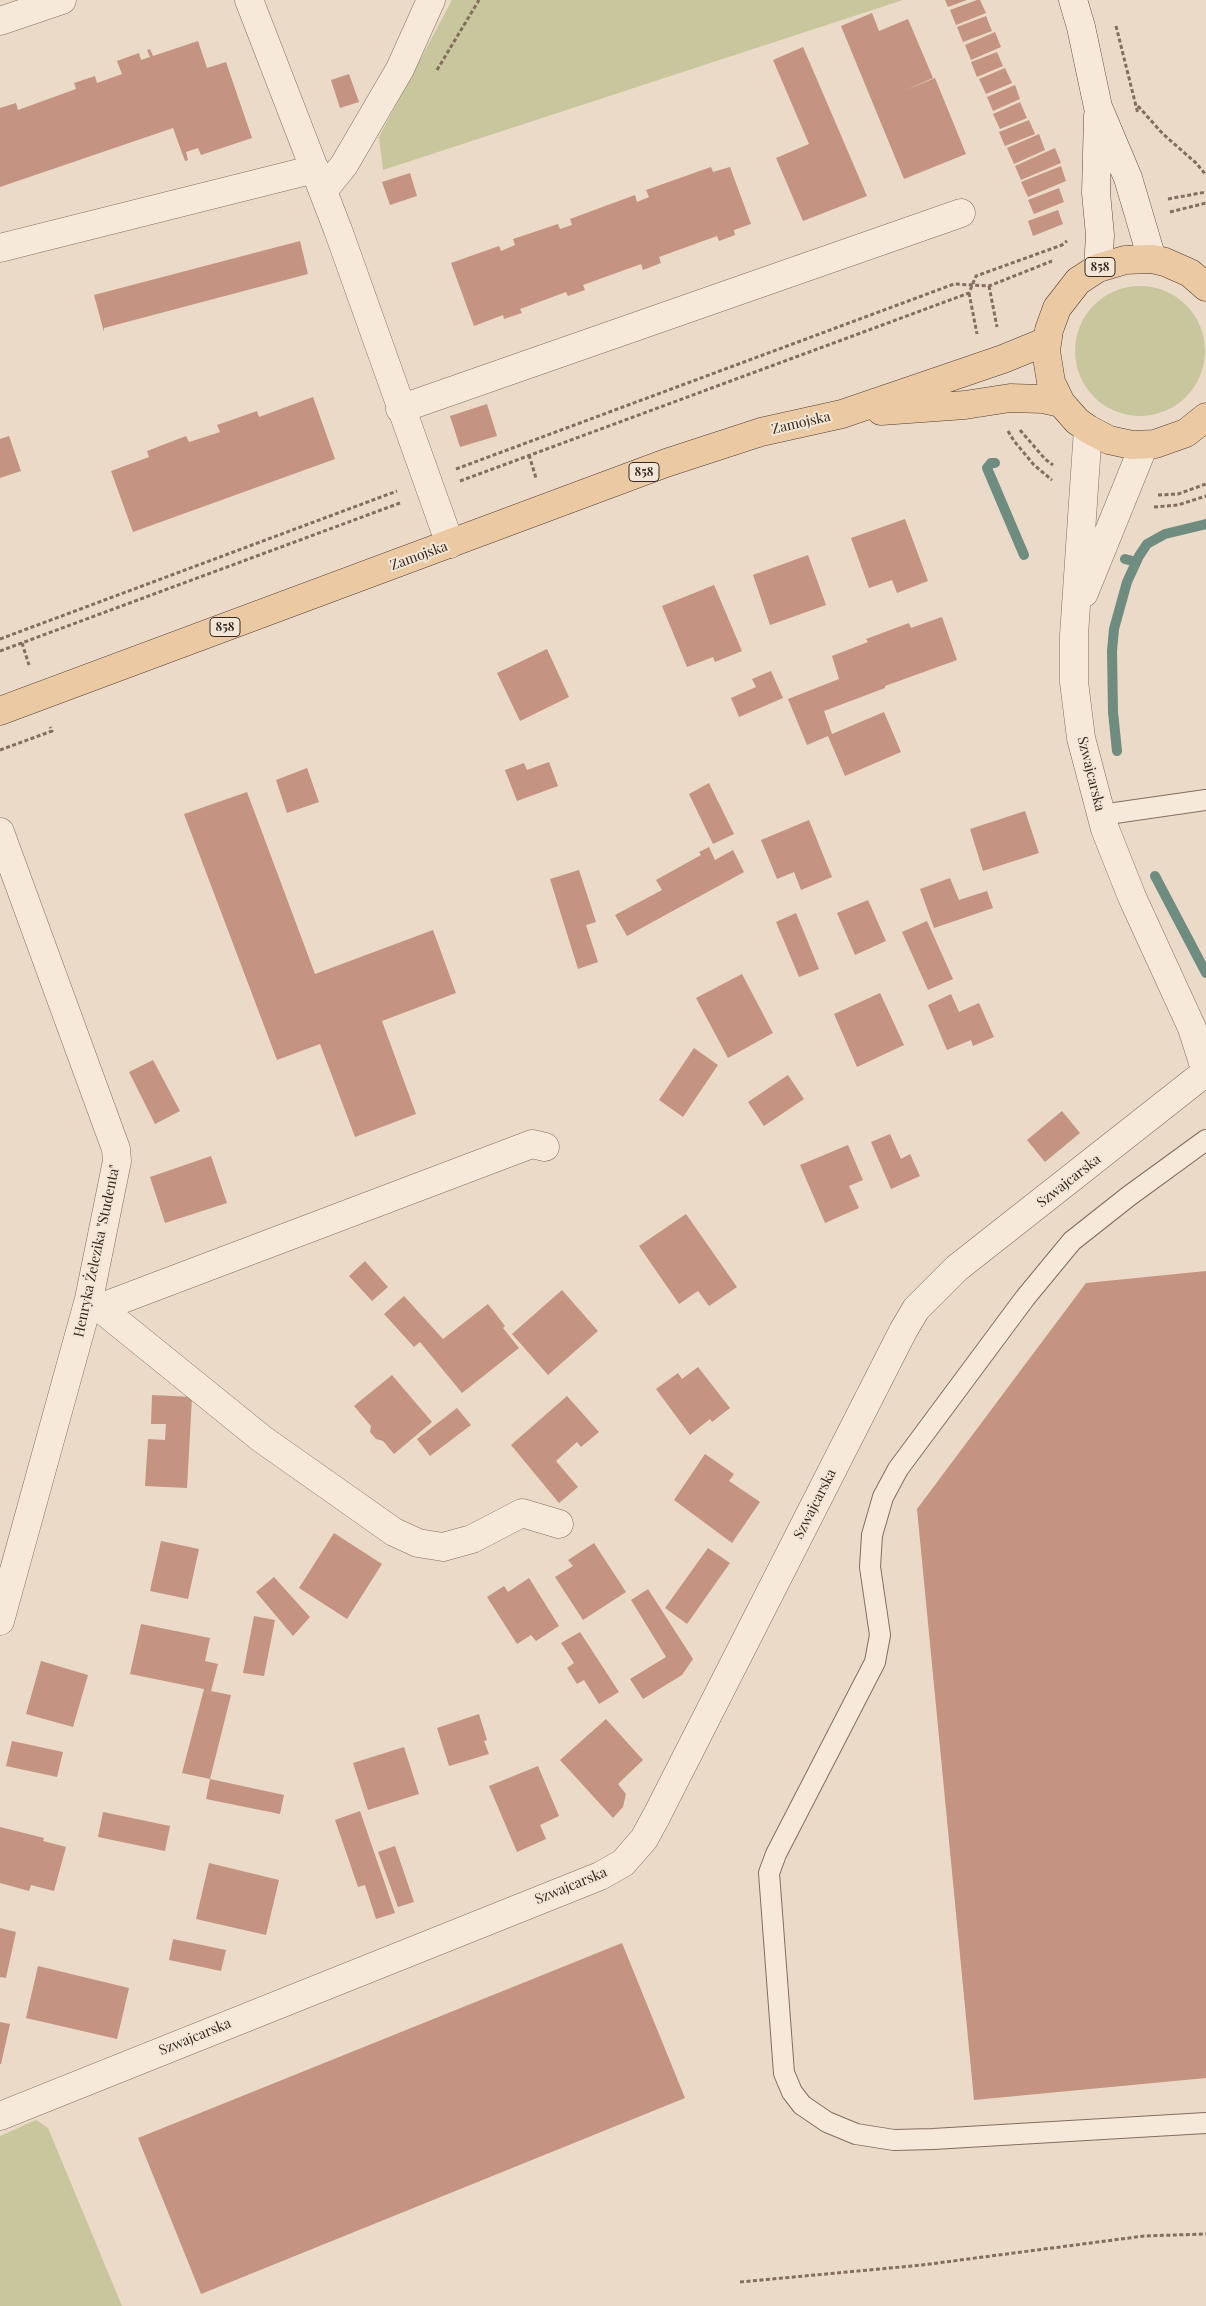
<!DOCTYPE html>
<meta charset="utf-8">
<style>
body{margin:0}
canvas{display:block;background:#eadac7}
</style>
<canvas width="1206" height="2306"></canvas>
<script>
const g = document.querySelector('canvas').getContext('2d');
g.lineJoin = 'round';
function fill(path, color) { g.fillStyle = color; g.fill(path, 'evenodd'); }
const shape = rows => new Path2D(rows.map(r => 'M' + r).join(''));
function stroke(path, color, width, dash) { g.strokeStyle = color; g.lineWidth = width; g.lineCap = dash ? 'butt' : 'round'; g.setLineDash(dash || []); g.stroke(path); }
function drawText(font, color, halo, rows, align = 'center') {
  g.font = font + ' "Playfair Display",serif'; g.lineWidth = 4; g.setLineDash([]); g.textBaseline = 'middle'; g.strokeStyle = halo; g.fillStyle = color; for (const [text, x, y, turn = 0] of rows) {
    g.save(); g.translate(x, y); g.rotate((+turn || 0) * Math.PI / 180); g.textAlign = isNaN(turn) ? turn : align; if (halo) g.strokeText(text, 0, 0); g.fillText(text, 0, 0); g.restore();
  }
}
const green = shape([
 [452,0,903,0,383,170,379,137],
 '1075 351a65 65 0 1 1 130 0a65 65 0 1 1-130 0Z',
 [36,2120,48,2128,122,2306,0,2306,0,2136]
]);
const stream = shape([
 [995,463,991,463,987,468,1024,555],
 [1125,559,1136,562],
 [1117,751,1113,712,1112,651,1114,629,1127,582,1139,556,1147,544,1165,534,1206,524],
 [1155,876,1206,973]
]);
const building = shape([
 [945,0,967,0,948,7],
 [977,0,980,0,986,13,956,25,950,10],
 [872,13,879,31,908,19,933,78,904,91,935,78,966,154,904,179,841,26],
 [986,16,992,31,963,42,957,27],
 [995,32,1001,47,971,60,965,45],
 [198,41,207,68,226,62,252,138,201,155,198,148,186,152,188,160,185,161,173,128,0,187,0,108,16,103,18,110,76,89,74,83,95,76,97,83,122,74,117,61,139,53,141,60,150,57,147,50,150,49,153,56],
 [803,47,867,196,803,221,776,158,809,144,773,60],
 [997,52,1003,66,977,77,971,62],
 [1005,68,1012,83,986,94,979,79],
 [349,74,359,102,340,108,331,80],
 [1015,85,1020,99,993,111,987,97],
 [1020,102,1027,118,1000,129,993,114],
 [1029,120,1035,134,1005,146,999,132],
 [1039,134,1045,150,1014,164,1007,148],
 [1055,148,1061,163,1021,180,1015,166],
 [1061,166,1066,181,1028,197,1021,182],
 [711,167,713,172,730,167,751,224,734,230,735,235,719,241,717,236,659,257,661,263,643,270,641,264,583,285,585,290,568,296,566,292,520,309,522,313,504,319,503,315,474,326,451,263,499,246,501,251,515,245,513,239,558,224,560,229,572,225,570,219,635,195,637,202,649,197,646,190],
 [410,173,417,196,390,205,382,182],
 [1059,188,1064,202,1034,214,1028,200],
 [1058,210,1063,224,1033,236,1028,221],
 [300,241,308,274,104,328,104,332,94,295],
 [313,397,335,459,133,532,111,471,149,457,147,451,186,436,189,442,220,432,217,425,257,411,259,417],
 [487,404,497,436,460,447,450,416],
 [9,436,21,471,0,478,0,439],
 [905,519,928,581,897,593,892,580,869,588,851,538],
 [808,555,826,605,770,625,753,575],
 [714,585,742,651,715,662,713,657,687,667,662,606],
 [942,617,957,660,885,686,885,688,824,711,832,734,884,712,901,752,845,776,828,736,807,745,788,699,839,679,832,656,868,642,866,639,909,623,911,628],
 [547,649,569,697,520,721,497,673],
 [771,671,783,698,739,717,731,698,756,687,752,679],
 [549,762,558,786,517,801,505,770,524,763,527,770],
 [307,768,319,802,287,813,276,780],
 [709,783,734,834,713,844,689,794],
 [247,792,315,974,433,930,456,993,382,1021,416,1114,355,1137,320,1044,277,1060,184,814],
 [1025,811,1039,853,983,871,970,829],
 [809,820,832,877,801,890,794,872,777,879,761,840],
 [709,847,715,860,733,850,744,872,627,936,615,915,662,890,656,880,701,855,699,852],
 [579,870,596,922,586,925,598,962,578,969,550,879],
 [950,878,959,900,987,891,993,908,934,928,920,889],
 [868,900,886,941,855,955,837,913],
 [796,913,819,969,799,977,776,922],
 [927,921,953,979,928,990,902,932],
 [742,974,773,1033,728,1058,696,998],
 [880,993,904,1045,857,1067,834,1014],
 [951,994,959,1012,979,1003,994,1037,973,1046,971,1040,947,1050,928,1005],
 [694,1048,718,1065,683,1117,659,1100],
 [153,1060,180,1111,155,1124,129,1072],
 [788,1075,804,1099,764,1126,748,1102],
 [1062,1111,1080,1133,1045,1162,1027,1140],
 [890,1134,901,1159,910,1154,920,1176,891,1189,871,1142],
 [848,1145,863,1180,849,1186,859,1208,825,1223,800,1165],
 [211,1156,227,1203,165,1223,150,1177],
 [686,1214,737,1287,709,1306,698,1291,679,1304,639,1246],
 [365,1261,388,1287,372,1301,349,1276],
 [1206,1271,1206,2078,974,2100,917,1509,1086,1283],
 [562,1290,598,1331,548,1375,512,1334],
 [404,1296,443,1339,488,1304,505,1326,503,1328,519,1348,462,1393,420,1342,414,1347,384,1314],
 [698,1367,730,1408,712,1422,710,1419,690,1435,656,1389,678,1373,682,1379],
 [392,1375,432,1422,394,1454,383,1441,376,1439,370,1432,371,1426,354,1406],
 [152,1395,192,1397,187,1488,145,1486,148,1439,165,1440,166,1424,151,1424],
 [567,1396,599,1432,581,1447,577,1442,556,1461,578,1487,559,1503,511,1445],
 [457,1408,471,1425,430,1456,417,1439],
 [705,1454,734,1474,729,1481,760,1502,732,1543,674,1500],
 [334,1533,382,1564,347,1619,299,1588],
 [161,1541,199,1549,188,1599,150,1591],
 [594,1543,626,1592,583,1620,555,1577,573,1566,568,1560],
 [708,1548,730,1563,687,1624,665,1608],
 [274,1577,310,1617,293,1636,256,1592],
 [529,1578,559,1626,536,1641,531,1635,517,1644,487,1597,504,1586,508,1592],
 [648,1589,693,1659,682,1675,643,1699,630,1679,666,1657,631,1600],
 [254,1616,275,1620,264,1676,243,1673],
 [141,1624,210,1638,205,1661,218,1664,211,1691,231,1695,210,1779,182,1773,204,1689,130,1674],
 [580,1632,619,1692,599,1704,584,1680,577,1684,567,1668,574,1663,561,1643],
 [41,1661,88,1675,73,1727,26,1714],
 [479,1714,487,1740,484,1741,489,1754,449,1766,437,1728],
 [606,1719,643,1760,618,1784,626,1794,623,1807,613,1818,560,1760],
 [12,1741,63,1752,57,1777,6,1766],
 [404,1747,419,1794,368,1810,353,1763],
 [538,1766,559,1816,540,1825,546,1839,517,1852,489,1786],
 [210,1779,284,1795,280,1814,206,1799],
 [360,1811,395,1913,376,1919,365,1885,358,1887,335,1820],
 [103,1812,170,1826,165,1851,98,1837],
 [0,1827,44,1838,43,1841,66,1847,54,1891,31,1885,29,1891,0,1883],
 [395,1846,414,1902,398,1907,378,1852],
 [209,1863,279,1880,266,1935,196,1919],
 [0,1928,16,1932,6,1978,0,1977],
 [173,1939,226,1950,221,1971,169,1960],
 [622,1943,685,2098,201,2294,138,2138],
 [38,1966,129,1988,117,2039,26,2018],
 [0,2022,10,2024,1,2064,0,2064]
]);
const path = shape([
 [1116,26,1138,114],
 [437,70,479,0],
 [1138,106,1163,134,1196,163,1206,175],
 [1168,199,1206,192],
 [1170,212,1206,203],
 [989,286,997,327],
 [969,293,977,334],
 [1020,430,1045,459,1053,465],
 [1008,431,1014,441,1034,465,1052,480],
 [529,455,536,478],
 [456,469,954,284,989,286,1052,261],
 [460,481,969,293,976,276,1062,245,1067,241],
 [1158,495,1178,494,1206,484],
 [1154,507,1178,505,1206,496],
 [0,639,397,491],
 [22,643,29,665],
 [0,651,400,503],
 [0,750,52,731,50,727],
 [740,2282,922,2265,1144,2236,1206,2234]
]);
const lane = shape([
 [1101,815,1206,800],
 [1206,1140,1129,1196,1072,1241,1025,1298,898,1469,883,1497,872,1535,870,1567,880,1635,875,1662,776,1854,769,1873,784,2073,792,2092,802,2105,827,2122,856,2134,894,2140,933,2139,1206,2123]
]);
const street = shape([
 [249,0,338,230,450,544],
 [0,21,62,0],
 [323,191,344,165,400,69,431,0],
 [0,248,315,169],
 [400,409,961,213],
 [1084,593,1144,445],
 [0,832,116,1149,117,1161,89,1299,0,1621],
 [89,1299,262,1439,394,1532,418,1543,443,1547,472,1539,522,1513,559,1524],
 [99,1308,532,1144,545,1147],
 [0,2116,600,1876,623,1863,644,1839,657,1815,903,1331,916,1309,957,1268,1206,1072,1192,1028,1132,897,1105,829,1081,738,1074,682,1074,635,1088,429]
]);
const secondary = shape([
 [1073,0,1081,27,1098,107,1128,178,1152,259],
 [1098,116,1096,193,1100,235,1098,268]
]);
const primary = shape([
 [1206,287,1190,273,1165,262,1152,259,1125,260,1098,268,1078,281,1057,308,1049,330,1046,351,1051,382,1061,403,1077,421,1088,429,1109,440,1132,445,1155,444,1186,433,1206,417],
 [881,411,965,405,1010,398,1043,399,1061,403],
 [0,711,666,463,761,432,842,414,1003,359,1047,341]
]);
const shields = [
 [1100,267,30],
 [644,472,30],
 [225,627,30]
];
const shieldNames = [
 ["858",1100,267],
 ["858",644,472],
 ["858",225,627]
];
const streetNames = [
 ["Zamojska",801,423,-13],
 ["Zamojska",419,556,-20],
 ["Szwajcarska",1091,774,76],
 ["Szwajcarska",1069,1181,-38],
 ["Henryka Żelezika \"Studenta\"",97,1251,-78],
 ["Szwajcarska",815,1504,-63],
 ["Szwajcarska",571,1886,-22],
 ["Szwajcarska",195,2037,-22]
];
fill(green, '#c8c69c');
stroke(stream, '#6f8c81', 10);
fill(building, '#c59381');
stroke(lane, '#846d5e', 22);
stroke(street, '#846d5e', 29);
stroke(secondary, '#664e41', 29);
stroke(primary, '#533c32', 29);
stroke(path, '#846d5e', 3, [4, 2.5]);
stroke(lane, '#f6e9da', 20);
stroke(street, '#f6e9da', 28);
stroke(secondary, '#f6e9da', 28);
stroke(primary, '#eac9a3', 28);
for (const [x, y, w] of shields) { const box = new Path2D(); box.roundRect(x - w / 2, y - 9.5, w, 19, 4); g.fillStyle = '#f2e6d6'; g.fill(box); stroke(box, '#362821', 1); }
drawText('bold 12px', '#362821', null, shieldNames);
drawText('14px', '#362821', '#f2e6d6', streetNames);
</script>
